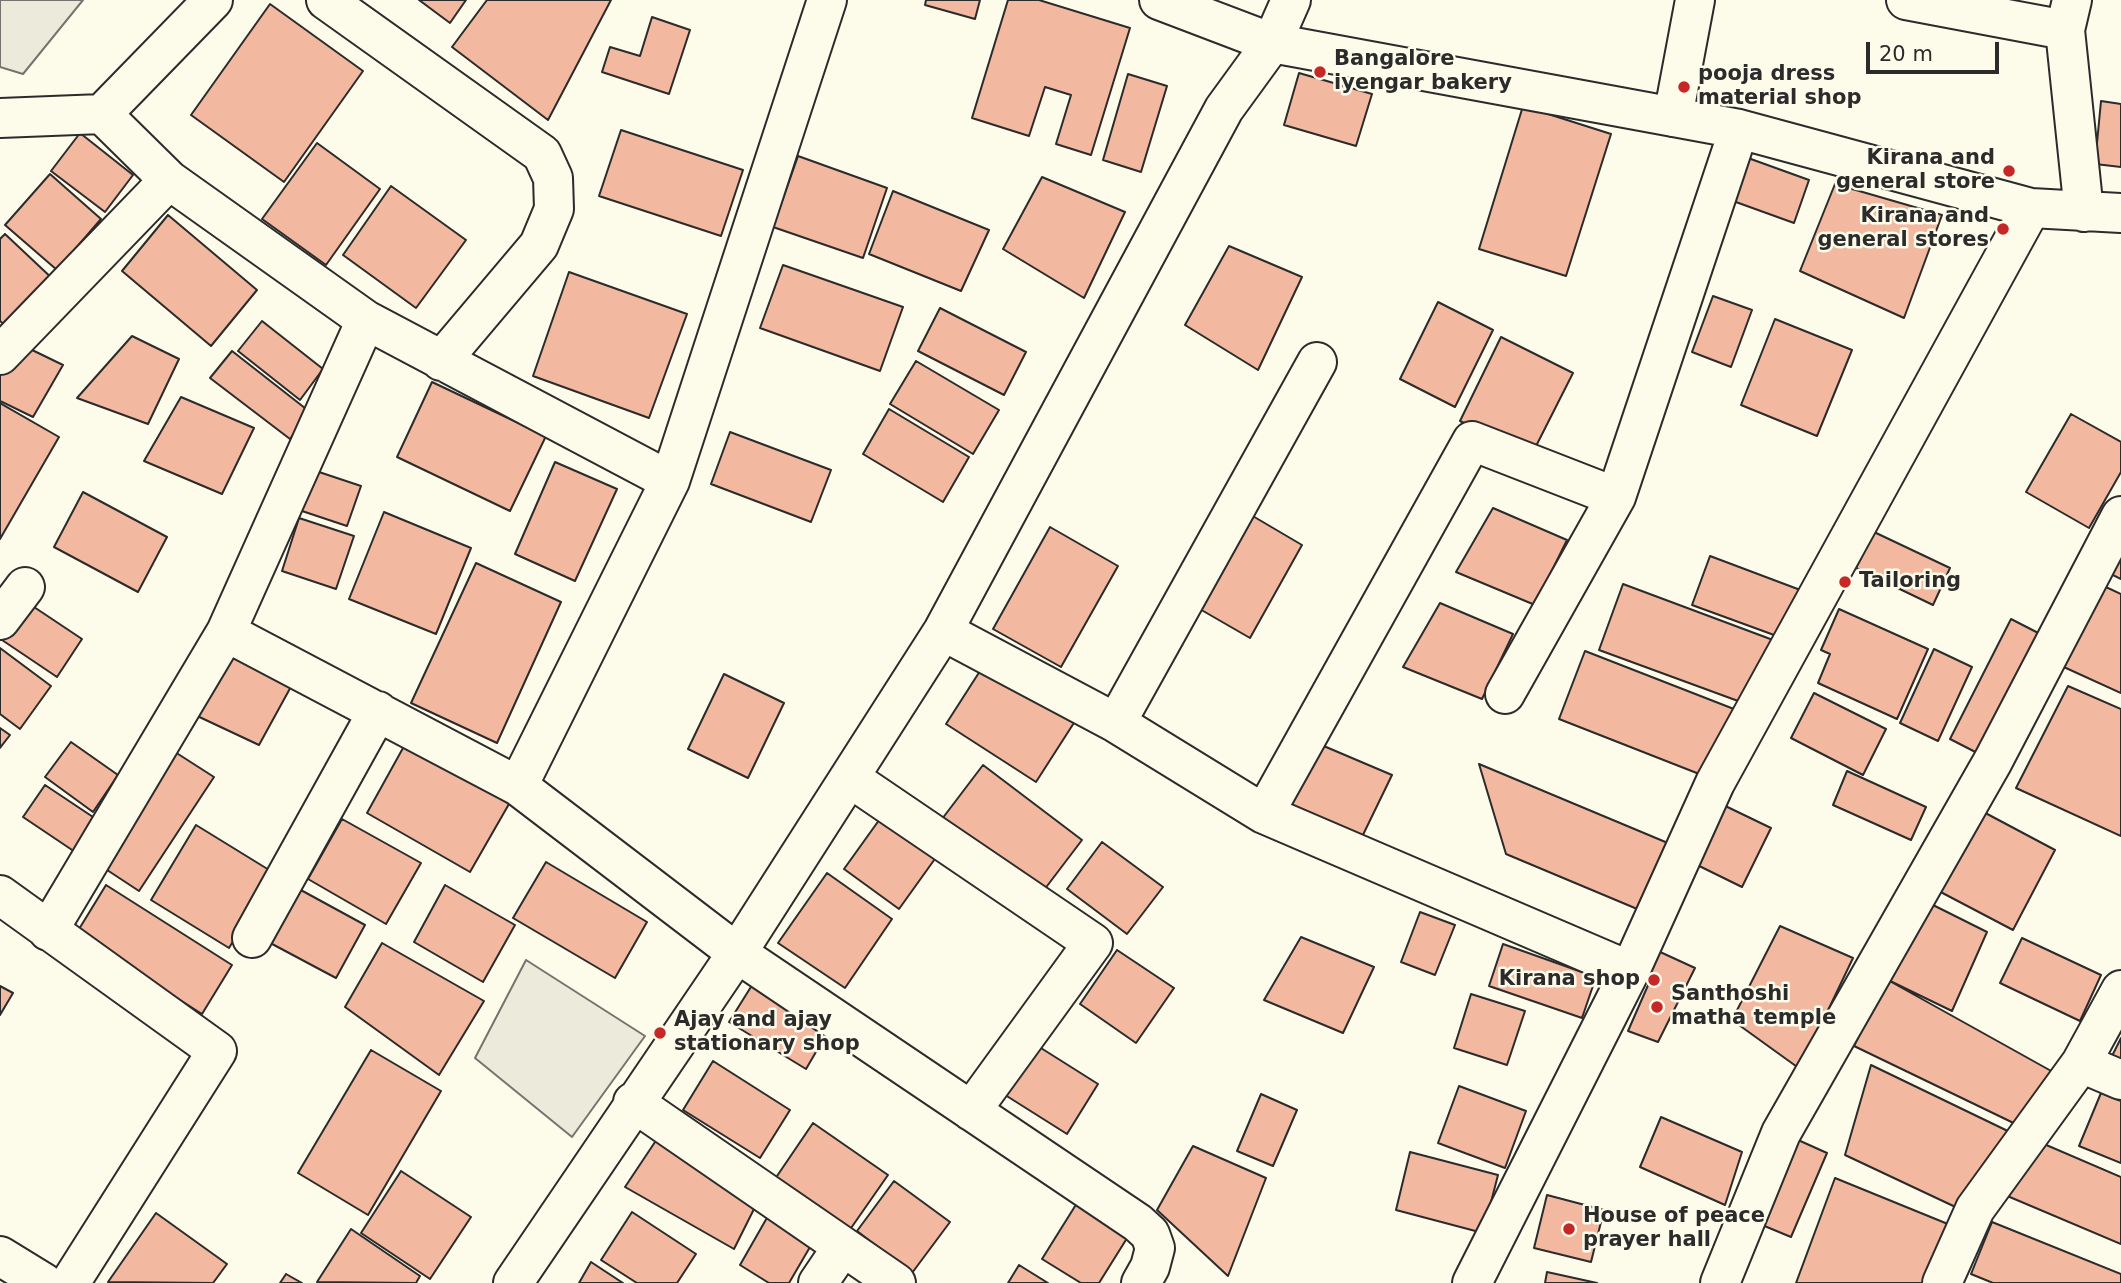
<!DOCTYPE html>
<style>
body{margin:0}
#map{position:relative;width:2121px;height:1283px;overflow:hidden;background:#fdfbea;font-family:"DejaVu Sans",sans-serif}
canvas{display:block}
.scale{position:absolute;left:1866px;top:42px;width:133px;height:32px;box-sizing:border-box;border:4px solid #2b2b2b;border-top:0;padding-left:9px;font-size:21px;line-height:24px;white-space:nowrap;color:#2b2b2b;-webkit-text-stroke:5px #fdfbea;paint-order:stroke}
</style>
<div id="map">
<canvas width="2121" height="1283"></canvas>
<div class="scale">20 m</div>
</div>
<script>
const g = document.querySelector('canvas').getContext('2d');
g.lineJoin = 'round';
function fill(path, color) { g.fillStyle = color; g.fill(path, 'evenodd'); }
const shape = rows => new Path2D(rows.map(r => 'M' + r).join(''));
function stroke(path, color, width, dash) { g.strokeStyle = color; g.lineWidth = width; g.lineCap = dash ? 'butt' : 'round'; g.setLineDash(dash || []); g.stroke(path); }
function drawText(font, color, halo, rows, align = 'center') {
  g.font = font + ' "DejaVu Sans",sans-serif'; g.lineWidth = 5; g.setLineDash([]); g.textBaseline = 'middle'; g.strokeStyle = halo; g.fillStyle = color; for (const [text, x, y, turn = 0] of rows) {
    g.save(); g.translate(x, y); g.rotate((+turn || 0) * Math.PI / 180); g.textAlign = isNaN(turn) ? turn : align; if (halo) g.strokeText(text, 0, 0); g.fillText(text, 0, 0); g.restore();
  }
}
const green = shape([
 [0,0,83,0,23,74,0,67,0,0],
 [526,960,645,1036,572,1137,475,1058,526,960]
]);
const building = shape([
 [419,0,466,0,450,23,419,0],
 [487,0,611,0,548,120,452,47,487,0],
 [926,0,980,0,975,19,925,5,926,0],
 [1008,0,1039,0,1130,28,1091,155,1056,144,1071,95,1045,87,1029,136,972,118,1008,0],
 [270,4,363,71,284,182,191,115,270,4],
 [652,17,690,30,669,94,602,72,610,47,640,56,652,17],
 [1299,73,1372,94,1356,146,1284,125,1299,73],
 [1128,74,1167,86,1141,172,1103,160,1128,74],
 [2101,101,2121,104,2121,167,2095,164,2101,101],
 [1523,106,1611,134,1566,276,1479,249,1523,106],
 [621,130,743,170,721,236,599,196,621,130],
 [80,133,133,175,105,212,51,171,80,133],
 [317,143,380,189,326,265,262,219,317,143],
 [1737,154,1809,180,1794,223,1722,197,1737,154],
 [798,156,887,188,863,258,773,227,798,156],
 [50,174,101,219,57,270,5,225,50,174],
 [1042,177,1125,212,1084,298,1003,249,1042,177],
 [1835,184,1942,215,1904,318,1800,271,1835,184],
 [391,186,466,240,416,308,343,255,391,186],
 [893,191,989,230,961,291,869,254,893,191],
 [168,215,257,290,211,346,122,271,168,215],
 [5,234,56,282,11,331,0,321,0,239,5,234],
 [1229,246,1302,277,1258,370,1185,325,1229,246],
 [783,265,903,307,880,371,760,328,783,265],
 [569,272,687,314,649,418,533,376,569,272],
 [1713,296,1752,310,1731,367,1692,352,1713,296],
 [1438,302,1493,330,1455,407,1400,379,1438,302],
 [940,308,1026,352,1004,395,918,351,940,308],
 [1775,319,1852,350,1817,436,1741,405,1775,319],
 [262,321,323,369,300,400,238,351,262,321],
 [132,336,179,359,148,424,77,398,132,336],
 [1501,337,1573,373,1531,456,1460,421,1501,337],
 [28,348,63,365,33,417,0,401,0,374,28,348],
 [232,351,310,412,290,439,210,378,232,351],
 [916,361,999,410,973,454,890,404,916,361],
 [432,382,546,436,510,511,397,457,432,382],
 [181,397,254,428,222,494,144,461,181,397],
 [0,403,59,437,0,539,0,403],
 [889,409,969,457,943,502,863,454,889,409],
 [2071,414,2121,442,2121,472,2089,528,2026,492,2071,414],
 [730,432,831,470,811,522,711,484,730,432],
 [555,462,617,489,575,581,515,554,555,462],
 [304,467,361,486,347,526,290,507,304,467],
 [83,492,167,537,138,592,54,547,83,492],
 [1493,508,1567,540,1535,605,1456,572,1493,508],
 [384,512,471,548,436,634,349,599,384,512],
 [1251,515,1302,545,1250,638,1198,608,1251,515],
 [299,518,354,536,336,589,282,571,299,518],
 [1050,527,1118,566,1061,667,993,629,1050,527],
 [1874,532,1950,568,1933,605,1856,568,1874,532],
 [2121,535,2121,579,2103,570,2121,535],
 [1710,556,1803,591,1785,639,1692,605,1710,556],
 [476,563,561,602,497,743,411,703,476,563],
 [2091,580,2121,594,2121,693,2055,663,2091,580],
 [1623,584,1773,640,1749,705,1599,650,1623,584],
 [28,603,82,639,57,677,2,640,28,603],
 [1440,603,1513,634,1482,699,1403,667,1440,603],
 [1839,609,1928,649,1897,719,1818,683,1830,654,1821,650,1839,609],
 [2011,619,2050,639,1989,759,1950,739,2011,619],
 [0,648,51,686,20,729,0,714,0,648],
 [234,648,293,683,259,745,193,714,234,648],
 [1934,649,1972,667,1938,741,1900,723,1934,649],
 [1585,651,1739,711,1712,779,1559,719,1585,651],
 [989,657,1079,715,1036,782,946,724,989,657],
 [724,674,784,703,748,778,688,749,724,674],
 [2068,686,2121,709,2121,836,2016,788,2068,686],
 [1814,693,1886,729,1863,775,1791,738,1814,693],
 [0,728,10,735,0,748,0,728],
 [408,739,513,797,470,872,367,813,408,739],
 [71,742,118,775,93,812,45,777,71,742],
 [1319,744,1392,775,1360,841,1282,808,1319,744],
 [175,752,214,777,139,891,101,866,175,752],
 [1479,764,1675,846,1642,911,1506,854,1479,764],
 [983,765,1082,840,1041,894,942,819,983,765],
 [1847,771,1926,807,1911,840,1833,805,1847,771],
 [45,785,108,827,87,860,23,817,45,785],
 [1715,801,1771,828,1742,887,1687,860,1715,801],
 [1976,808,2055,850,2013,930,1933,888,1976,808],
 [882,816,937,856,899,909,844,869,882,816],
 [342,819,421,863,386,924,308,879,342,819],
 [196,825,274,873,229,948,151,900,196,825],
 [1102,842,1163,887,1127,934,1067,889,1102,842],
 [546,862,647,922,615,978,513,918,546,862],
 [827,873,892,919,845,988,778,943,827,873],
 [288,883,365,925,336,978,259,937,288,883],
 [106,885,232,965,202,1014,76,934,106,885],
 [445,885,515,925,483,982,414,942,445,885],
 [1925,901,1987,932,1952,1011,1886,979,1925,901],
 [1420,912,1455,925,1435,975,1401,962,1420,912],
 [1780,926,1853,958,1800,1069,1732,1020,1780,926],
 [1301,937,1374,967,1343,1033,1264,1000,1301,937],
 [2022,938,2101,975,2080,1021,2000,983,2022,938],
 [382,943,484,1001,439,1075,345,1007,382,943],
 [1503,944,1596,977,1582,1018,1489,986,1503,944],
 [1117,950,1174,988,1136,1043,1080,1004,1117,950],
 [1658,951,1695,968,1658,1042,1628,1031,1649,983,1643,980,1658,951],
 [1886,979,2053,1072,2026,1129,1854,1046,1886,979],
 [754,982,830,1028,806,1069,729,1022,754,982],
 [0,986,13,993,0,1015,0,986],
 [1471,994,1525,1011,1507,1065,1454,1048,1471,994],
 [2121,1038,2121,1069,2108,1064,2121,1038],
 [1033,1043,1098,1084,1067,1134,1002,1093,1033,1043],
 [371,1050,441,1091,368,1215,298,1173,371,1050],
 [713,1061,790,1110,760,1158,683,1110,713,1061],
 [1871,1065,2014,1134,1964,1211,1845,1155,1871,1065],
 [1459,1086,1526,1111,1505,1168,1438,1143,1459,1086],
 [2101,1093,2121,1101,2121,1163,2079,1146,2101,1093],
 [1261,1094,1297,1110,1273,1166,1237,1151,1261,1094],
 [1661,1117,1742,1152,1725,1205,1640,1167,1661,1117],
 [813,1123,888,1175,849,1231,775,1179,813,1123],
 [1787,1135,1827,1153,1791,1237,1750,1220,1787,1135],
 [2030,1138,2121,1177,2121,1244,2005,1195,2030,1138],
 [657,1139,760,1197,734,1249,625,1187,657,1139],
 [1193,1146,1266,1178,1228,1276,1157,1210,1193,1146],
 [1410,1152,1498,1175,1483,1233,1396,1210,1410,1152],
 [401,1171,471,1217,430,1279,361,1233,401,1171],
 [1835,1178,1965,1231,1939,1283,1796,1283,1835,1178],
 [894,1181,950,1222,912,1273,857,1231,894,1181],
 [1547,1195,1604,1210,1591,1262,1534,1248,1547,1195],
 [1077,1203,1129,1235,1099,1283,1081,1283,1042,1259,1077,1203],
 [772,1209,817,1235,789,1283,769,1283,740,1265,772,1209],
 [632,1212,696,1254,677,1283,637,1283,601,1260,632,1212],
 [156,1213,227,1264,213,1283,108,1282,156,1213],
 [1992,1222,2121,1274,2121,1283,1993,1283,1971,1274,1992,1222],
 [351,1229,420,1276,416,1283,317,1282,351,1229],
 [591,1262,623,1283,579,1283,591,1262],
 [1019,1265,1048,1283,1008,1283,1019,1265],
 [1547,1272,1597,1283,1545,1283,1547,1272],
 [286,1274,302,1283,280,1283,286,1274]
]);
const street = shape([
 [326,0,542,154,553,178,554,209,539,245,441,361],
 [1159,0,1272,43,1739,129,2031,208,2121,213],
 [1906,0,2065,30],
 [2072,0,2065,30,2084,212],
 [102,114,213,0],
 [1673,117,1695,0],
 [0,118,102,114,169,180,366,320,670,481,827,0],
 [366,320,226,632,518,786,737,953,1138,1223,1150,1234,1155,1248,1150,1267,1141,1283],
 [0,355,169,180],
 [0,620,25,587],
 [943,631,1116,723,1264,814,1630,971],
 [1505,694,1616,497,1739,129],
 [1116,723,1317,362],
 [850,778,1093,943,971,1111],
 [518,786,670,481],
 [1264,814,1472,441,1616,497],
 [0,895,217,1051,70,1283],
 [48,931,226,632],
 [252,938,378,711],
 [2081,1063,2121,1080],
 [633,1102,896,1283],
 [0,1256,44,1283],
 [513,1283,737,953,943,631,1224,109,1272,43,1291,0],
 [818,1283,841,1249],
 [1472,1283,1630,971,1715,783,2031,208],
 [1720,1283,1781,1133,1993,761,2121,516],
 [1942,1283,1975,1209,2081,1063,2121,990]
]);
const markers = [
 [1320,72,7,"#c62828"],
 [1684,87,7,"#c62828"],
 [2009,171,7,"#c62828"],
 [2003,229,7,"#c62828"],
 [1845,582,7,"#c62828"],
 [1654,980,7,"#c62828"],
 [1657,1007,7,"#c62828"],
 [660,1033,7,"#c62828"],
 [1569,1229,7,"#c62828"]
];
const poiNames = [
 ["Bangalore",1334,60],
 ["iyengar bakery",1334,84],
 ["pooja dress",1698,75],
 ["material shop",1698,99],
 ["Kirana and",1995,159,"right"],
 ["general store",1995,183,"right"],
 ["Kirana and",1989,217,"right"],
 ["general stores",1989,241,"right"],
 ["Tailoring",1859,582],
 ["Kirana shop",1640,980,"right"],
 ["Santhoshi",1671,995],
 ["matha temple",1671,1019],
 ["Ajay and ajay",674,1021],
 ["stationary shop",674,1045],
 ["House of peace",1583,1217],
 ["prayer hall",1583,1241]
];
fill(green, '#ecebdb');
stroke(green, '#74746e', 2);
fill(building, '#f2b8a0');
stroke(building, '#2b2b2b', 2);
stroke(street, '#2b2b2b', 42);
stroke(street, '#fdfbea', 38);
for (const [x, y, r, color] of markers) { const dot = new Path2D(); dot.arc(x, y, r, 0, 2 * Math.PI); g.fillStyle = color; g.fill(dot); stroke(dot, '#fdfbea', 2.5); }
drawText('bold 21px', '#2b2b2b', '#fdfbea', poiNames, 'left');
</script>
